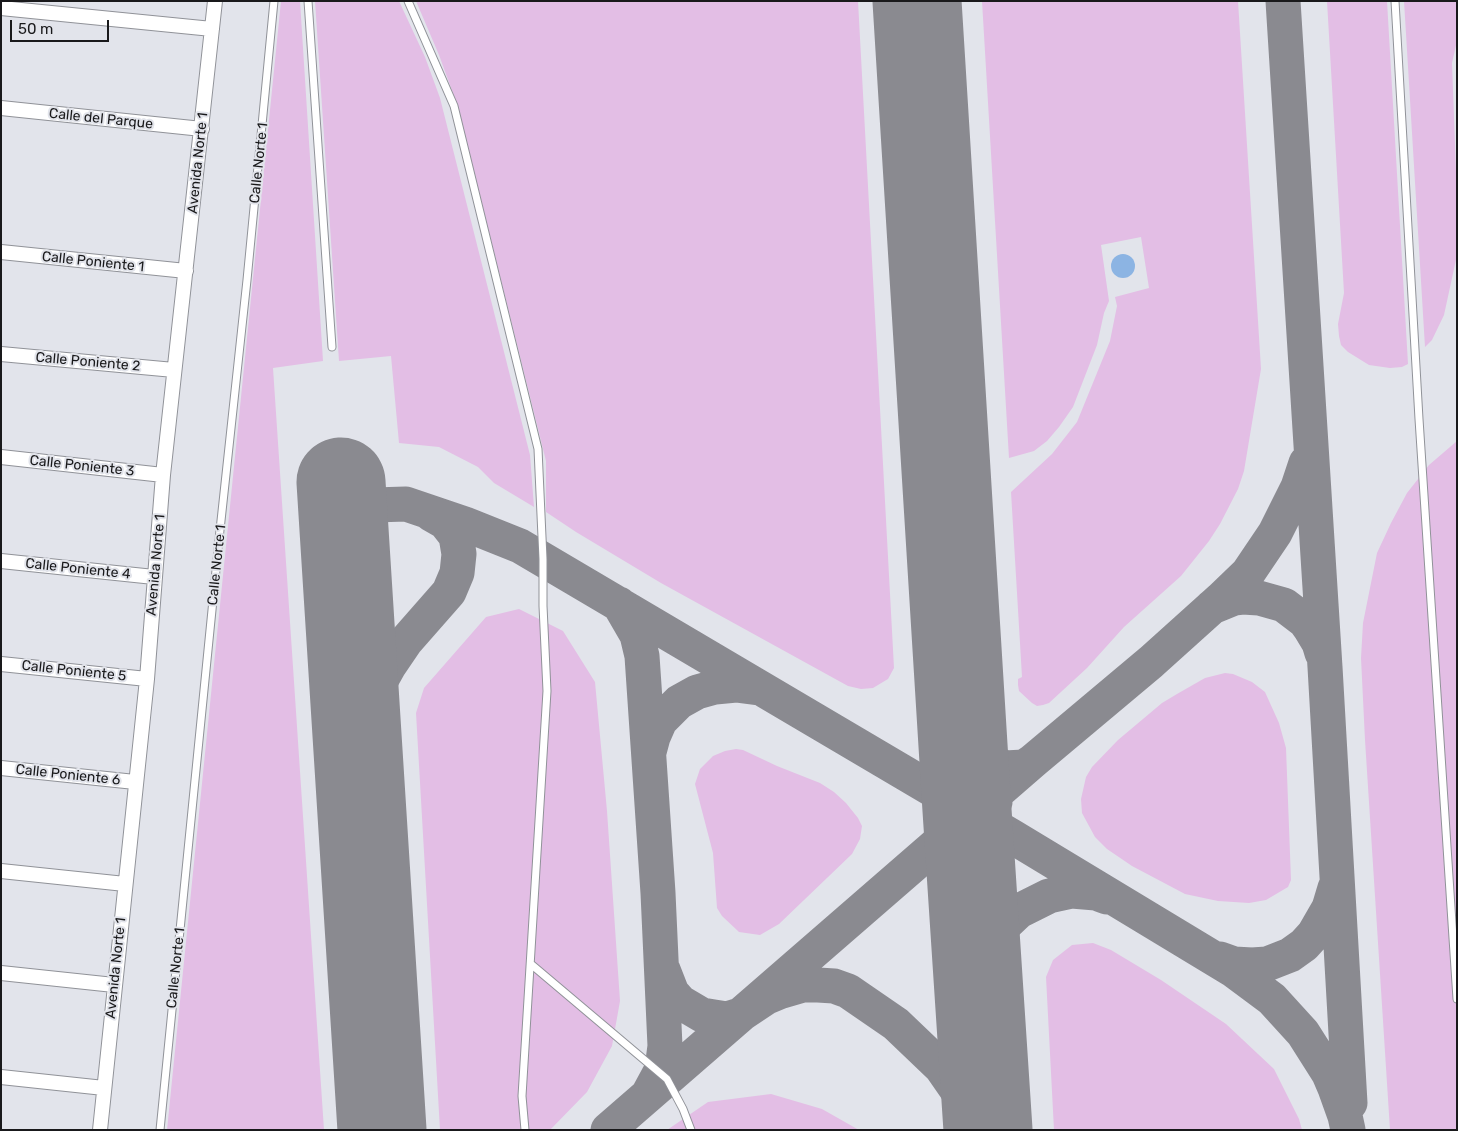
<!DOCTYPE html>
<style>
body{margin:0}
#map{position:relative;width:1458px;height:1131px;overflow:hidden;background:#e2e4eb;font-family:Rubik,sans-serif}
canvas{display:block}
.frame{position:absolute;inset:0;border:2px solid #19191b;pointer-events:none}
.scale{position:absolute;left:10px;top:20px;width:99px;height:22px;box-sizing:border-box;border:2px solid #19191b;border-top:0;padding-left:6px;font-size:15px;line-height:18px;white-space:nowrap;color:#19191b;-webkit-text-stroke:4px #e2e4eb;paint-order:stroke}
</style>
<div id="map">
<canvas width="1458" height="1131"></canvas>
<div class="frame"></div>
<div class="scale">50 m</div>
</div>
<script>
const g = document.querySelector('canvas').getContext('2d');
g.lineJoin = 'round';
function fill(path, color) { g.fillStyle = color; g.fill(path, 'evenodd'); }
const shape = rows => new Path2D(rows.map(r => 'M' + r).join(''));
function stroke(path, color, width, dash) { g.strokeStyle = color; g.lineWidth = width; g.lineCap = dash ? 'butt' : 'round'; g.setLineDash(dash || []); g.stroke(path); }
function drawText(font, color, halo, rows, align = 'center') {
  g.font = font + ' Rubik,sans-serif'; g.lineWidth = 4; g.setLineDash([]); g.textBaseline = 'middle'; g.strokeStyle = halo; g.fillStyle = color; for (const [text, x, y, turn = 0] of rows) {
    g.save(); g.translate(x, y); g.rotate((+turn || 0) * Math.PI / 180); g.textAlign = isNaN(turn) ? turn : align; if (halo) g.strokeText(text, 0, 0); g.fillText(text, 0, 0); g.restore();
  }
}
const green = shape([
 [281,1,300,1,323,361,273,368,324,1130,167,1130],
 [315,1,399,1,425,57,440,98,530,455,534,507,494,483,478,467,439,447,399,443,391,356,339,361],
 [416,1,858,1,894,668,888,679,873,688,861,689,848,686,661,583,576,532,546,512,546,461,458,107,439,55],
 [982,1,1238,1,1261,369,1244,471,1238,489,1220,524,1209,541,1181,576,1124,627,1087,668,1049,703,1043,705,1037,706,1032,703,1019,691,1018,685,1018,679,1022,677,1011,492,1052,454,1077,422,1110,341,1117,306,1115,297,1149,288,1141,237,1101,245,1109,301,1104,313,1097,345,1073,407,1059,427,1047,441,1034,451,1009,458],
 [1327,1,1387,1,1408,364,1402,367,1390,368,1369,365,1348,352,1341,345,1339,336,1338,324,1344,293],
 [1404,1,1457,1,1457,41,1452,63,1457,199,1457,255,1444,315,1432,340,1425,347],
 [1457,441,1457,1130,1390,1130,1365,740,1361,658,1363,623,1377,553,1391,523,1407,493,1429,465],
 [519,609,563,631,595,682,607,811,620,1001,612,1046,587,1092,550,1130,440,1130,416,713,424,688,486,617],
 [1225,673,1233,674,1252,682,1265,692,1279,723,1286,748,1291,880,1288,887,1266,900,1249,903,1218,901,1185,894,1132,866,1107,849,1095,837,1082,813,1081,799,1086,777,1092,767,1118,740,1162,703,1177,694,1205,678],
 [736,749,743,750,777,766,820,783,834,792,846,803,858,818,862,826,860,839,852,854,779,924,760,935,739,932,722,916,717,908,713,853,695,784,700,769,713,756,725,751],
 [1093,943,1111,950,1161,980,1226,1024,1274,1069,1299,1119,1302,1130,1054,1130,1046,977,1053,960,1072,945],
 [771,1094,822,1109,859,1130,667,1130,708,1102]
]);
const taxiway = shape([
 [915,1,918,21],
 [1283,1,1325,667,1350,1103],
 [342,506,406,504,465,524,520,546,1013,837,1233,970,1272,999,1303,1033,1329,1074,1335,1088,1345,1116,1348,1130],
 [619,604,637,635,642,656,658,893,665,1046,662,1069,649,1093],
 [1212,607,1234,598,1243,597,1259,598,1284,605,1305,621,1310,628,1319,643,1322,653],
 [962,719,965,731,972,747,976,752,987,760,1005,768,1024,767,1033,761],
 [649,752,653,737,660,721,679,702,697,692,715,687,736,685,759,688],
 [361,774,362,730,375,691,389,666,406,641,449,592,457,573,459,554,456,536,445,522,431,514],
 [942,821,952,801,956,789,962,733],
 [975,935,972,873,975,839,983,819,995,802],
 [1220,959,1234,964,1252,965,1267,964,1290,955,1304,945,1314,934,1329,908,1335,888],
 [663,970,672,993,680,1002,702,1015,714,1017,727,1019,740,1015,767,997,779,992,803,985,818,985,834,986,848,991,896,1024,941,1067,966,1103,978,1130],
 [979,996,989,950,1001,928,1019,911,1049,896,1072,891,1096,893,1107,897],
 [608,1130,1033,761,1151,662,1221,599,1248,573,1275,533,1298,487,1306,463]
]);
const runway = shape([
 [917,1,967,810,988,1130],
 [341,482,382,1130]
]);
const building = shape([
 '1111 266a12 12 0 1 1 24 0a12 12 0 1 1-24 0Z'
]);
const service = shape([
 [308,1,332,347],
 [408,1,454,106,538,449,543,559,543,606,547,691,522,1096,525,1130],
 [1395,1,1419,419,1457,999],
 [532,965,667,1079,683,1109,691,1130],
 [160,1130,220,530,247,280,274,1]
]);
const minor = shape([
 [1,8,212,29],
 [1,108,202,129],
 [1,252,186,271],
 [1,354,174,370],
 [1,457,163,475],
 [1,561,154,577],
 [1,664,147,679],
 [1,768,135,782],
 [1,871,125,884],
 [1,973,114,985],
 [1,1077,104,1088],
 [100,1130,147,679,163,475,215,1]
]);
const streetNames = [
 ["Calle del Parque",101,119,6],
 ["Avenida Norte 1",198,163,-84],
 ["Calle Norte 1",259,163,-84],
 ["Calle Poniente 1",93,262,6],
 ["Calle Poniente 2",88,362,5],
 ["Calle Poniente 3",82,466,6],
 ["Avenida Norte 1",156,565,-85],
 ["Calle Norte 1",217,565,-84],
 ["Calle Poniente 4",78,569,6],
 ["Calle Poniente 5",74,671,6],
 ["Calle Poniente 6",68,775,6],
 ["Avenida Norte 1",116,968,-84],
 ["Calle Norte 1",176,968,-84]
];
fill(green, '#e3bee5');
stroke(taxiway, '#8a8a90', 35);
stroke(runway, '#8a8a90', 89);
fill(building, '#8cb4e3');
stroke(service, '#909298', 9);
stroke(minor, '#909298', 16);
stroke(service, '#fff', 7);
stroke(minor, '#fff', 14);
drawText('14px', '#19191b', '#e2e4eb', streetNames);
</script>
